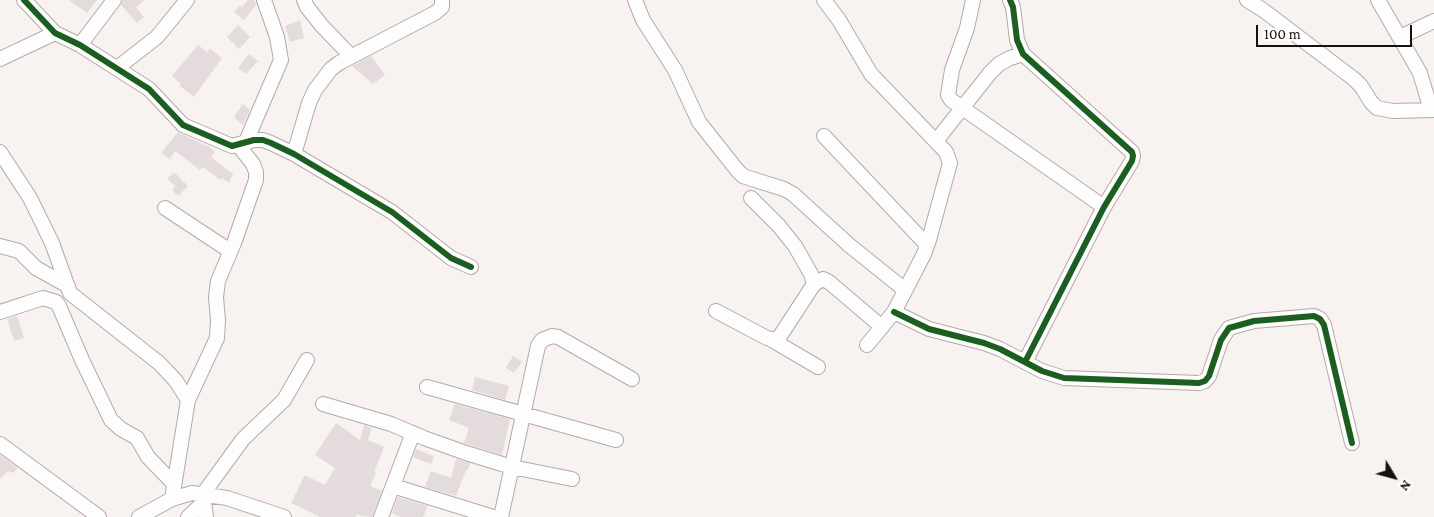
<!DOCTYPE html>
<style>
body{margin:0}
#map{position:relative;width:1434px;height:517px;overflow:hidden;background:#f8f2f0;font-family:"Crimson Pro",serif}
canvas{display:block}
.north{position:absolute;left:1369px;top:452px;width:50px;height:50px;-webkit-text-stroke:4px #fff;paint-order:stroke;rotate:127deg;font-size:14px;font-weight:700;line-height:20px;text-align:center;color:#18100d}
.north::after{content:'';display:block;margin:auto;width:18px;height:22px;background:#18100d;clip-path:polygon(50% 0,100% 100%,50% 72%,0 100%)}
.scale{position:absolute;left:1256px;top:25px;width:156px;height:22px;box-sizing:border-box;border:2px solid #18100d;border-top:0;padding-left:6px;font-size:15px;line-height:18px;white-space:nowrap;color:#18100d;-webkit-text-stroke:4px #fff;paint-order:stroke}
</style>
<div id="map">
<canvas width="1434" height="517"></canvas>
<div class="north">N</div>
<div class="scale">100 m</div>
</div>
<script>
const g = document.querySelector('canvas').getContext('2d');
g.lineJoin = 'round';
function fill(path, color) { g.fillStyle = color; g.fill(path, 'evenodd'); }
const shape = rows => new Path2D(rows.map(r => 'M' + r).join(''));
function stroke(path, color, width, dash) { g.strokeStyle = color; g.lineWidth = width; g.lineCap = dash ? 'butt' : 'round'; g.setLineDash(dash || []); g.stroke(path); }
const building = shape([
 [69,0,97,0,87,13],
 [123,0,144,0,136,8,144,17,137,23,121,5],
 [248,0,255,0,256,5,244,20,234,12,240,5,242,7],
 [300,20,304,38,290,42,285,26],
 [238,25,250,37,239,49,227,37],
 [198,45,207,52,210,48,222,58,194,97,180,86,181,84,172,76],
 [249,54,258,61,246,74,238,68],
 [371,56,385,75,373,84,352,66],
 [243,104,250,110,243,125,234,117],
 [178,132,206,146,207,145,215,152,211,157,233,174,229,183,222,178,220,180,203,167,200,170,175,151,170,159,161,153],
 [174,172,188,186,178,196,172,190,175,186,167,179],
 [17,316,24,338,14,341,7,319],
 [513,356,522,362,514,373,506,368],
 [475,377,509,386,505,400,472,390],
 [455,404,510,419,502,455,464,443,469,428,449,420],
 [336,423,360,440,364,425,372,428,368,440,384,447,374,472,376,473,370,486,382,491,372,517,357,515,356,517,320,517,291,503,305,475,325,485,335,468,315,455],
 [416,449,434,456,431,464,413,457],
 [0,455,18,468,13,473,8,471,0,479],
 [456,459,470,463,468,470,466,470,456,496,425,487,431,471,451,478],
 [398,497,428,506,423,517,401,517,392,513]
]);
const minor = shape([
 [24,0,55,33,80,45,149,89,183,125,232,146,254,140,263,140,271,143,294,154,392,212,451,258,471,267],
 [304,0,307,7,322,26,351,56],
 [635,0,643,20,675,70,699,122,737,170,743,176,752,179,784,189,793,194,849,245,905,290],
 [824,0,839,20,871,74,946,152,950,163,929,240,924,254,894,312,867,345],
 [973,0,967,28,952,70,948,95,951,100,1104,207],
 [1010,0,1013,7,1017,40,1023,54,1132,152,1133,156,1132,161,1104,207,1025,362],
 [1247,0,1263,10,1354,79,1361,86,1371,102,1377,108,1393,111,1434,110],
 [1378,0,1420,73,1431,110],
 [1400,37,1434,21],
 [80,45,114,0],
 [0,59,55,33],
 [117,68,157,37,187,0],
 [824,136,927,245],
 [936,141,990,73,999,64,1010,58,1023,54],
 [245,144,281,60,277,37,264,0],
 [0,152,30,198,52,243,70,293,159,363,176,381,188,400],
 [294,154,309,103,315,90,331,69,339,63,435,13,442,7,442,0],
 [751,198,779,226,795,246,811,274,814,284],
 [165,208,230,251],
 [0,246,19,251,36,268,68,286],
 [716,311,767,338,776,340,780,336,814,284,823,279,829,282,882,327],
 [0,312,43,298,56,302,59,306,82,360,111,420,121,429,137,438,148,457,174,484],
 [894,312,929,329,984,343,1000,349,1042,371,1064,378,1199,383,1205,381,1209,376,1221,340,1229,328,1254,321,1314,316,1320,319,1324,325,1352,443],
 [772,340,818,367],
 [427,387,616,440],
 [323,404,391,424,424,438,466,453,512,467,572,479],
 [0,444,99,517],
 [393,486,493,517],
 [172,499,188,400,217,338,218,320,216,297,218,281,234,243,256,180,256,172,253,164,238,145],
 [139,517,172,499,192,493,227,498,284,517],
 [188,517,204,502],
 [206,517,203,494,243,439,284,400,307,360],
 [381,517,413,433],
 [501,517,538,346,542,340,552,336,558,337,632,379]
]);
const cycleway = shape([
 [24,0,55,33,80,45,149,89,183,125,232,146,254,140,263,140,271,143,294,154,392,212,451,258,471,267],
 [1010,0,1013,7,1017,40,1023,54,1132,152,1133,156,1132,161,1104,207,1025,362],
 [894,312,929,329,984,343,1000,349,1042,371,1064,378,1199,383,1205,381,1209,376,1221,340,1229,328,1254,321,1314,316,1320,319,1324,325,1352,443]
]);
fill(building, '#e3dbdc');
stroke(minor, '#b2aba8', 16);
stroke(minor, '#fefdfd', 14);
stroke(cycleway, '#1b5e20', 6);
</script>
